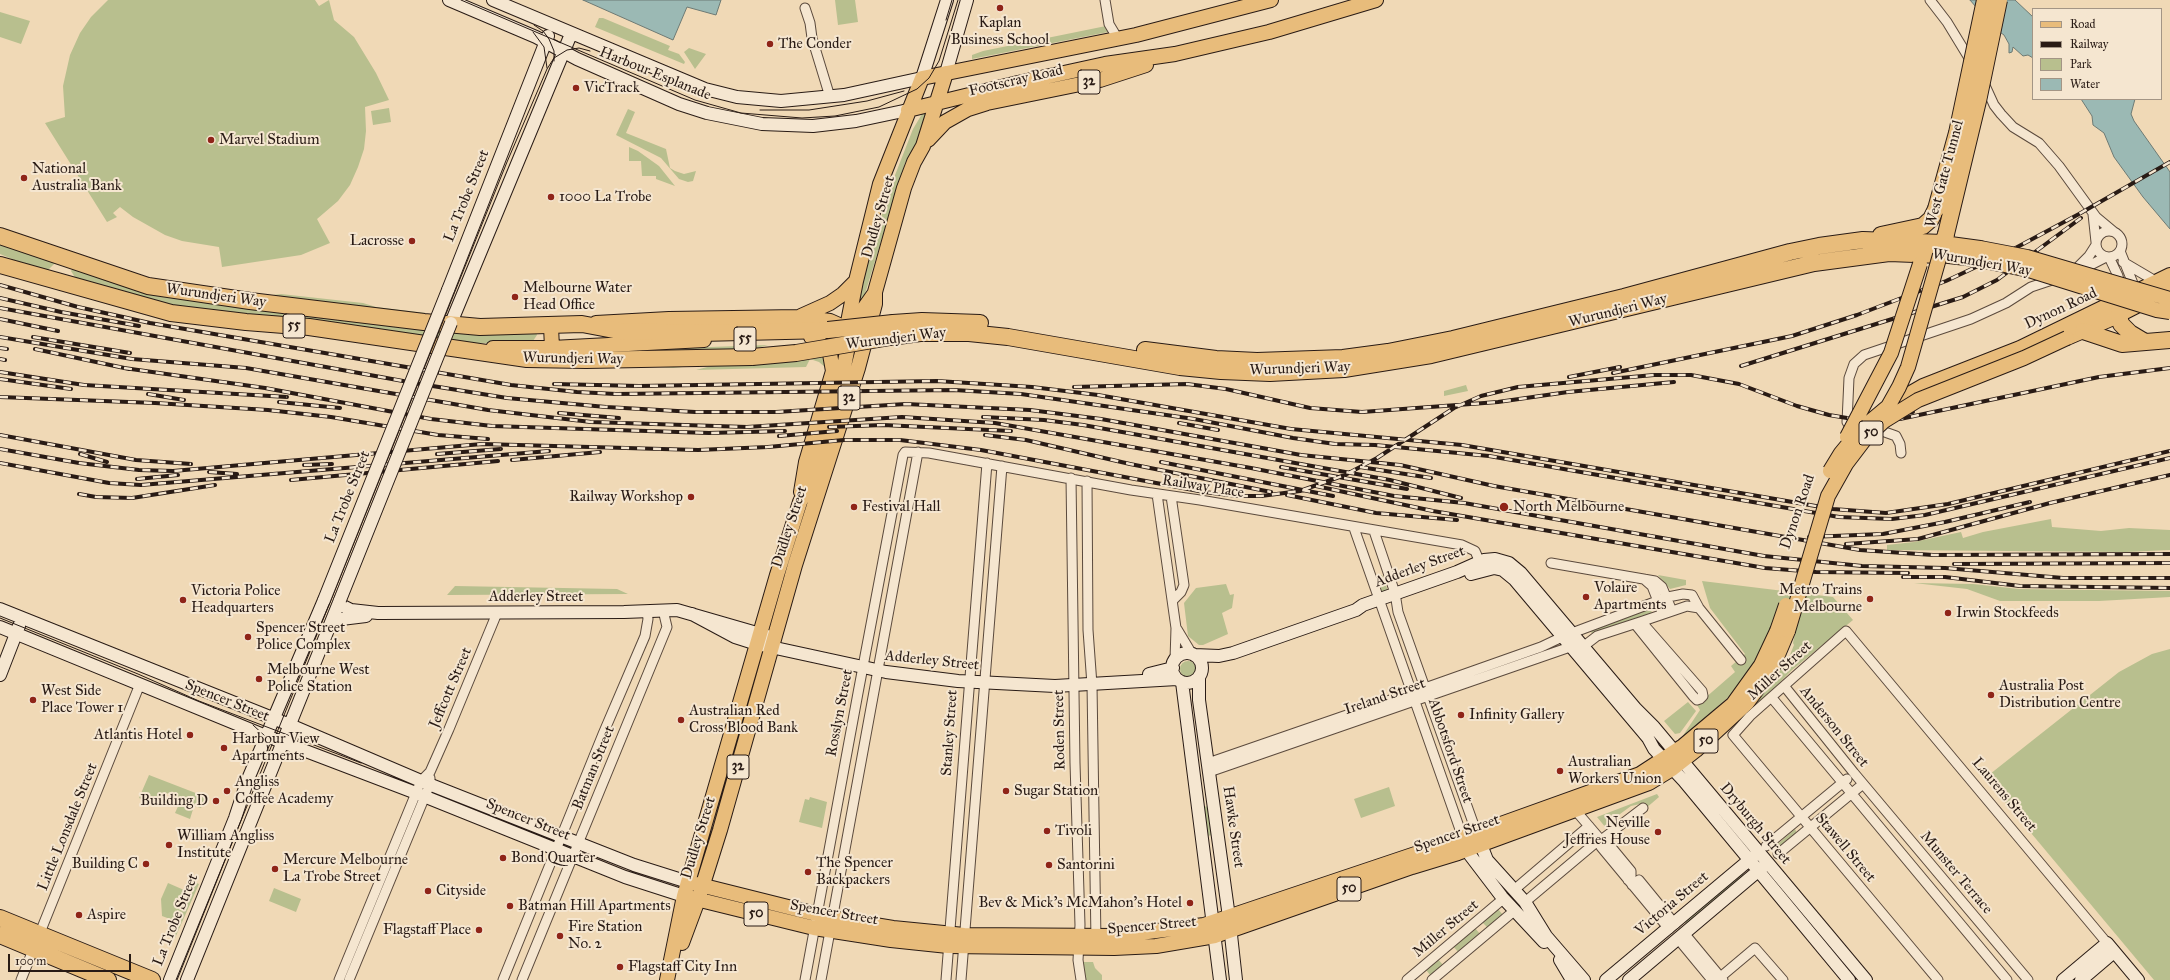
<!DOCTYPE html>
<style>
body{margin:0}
#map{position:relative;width:2170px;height:980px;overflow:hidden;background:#f0d9b6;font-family:"IM FELL Great Primer",serif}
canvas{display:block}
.legend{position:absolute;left:2032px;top:8px;width:130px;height:92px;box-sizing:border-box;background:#f5e6d0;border:1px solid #a39585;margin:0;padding:5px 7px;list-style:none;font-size:12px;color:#291b15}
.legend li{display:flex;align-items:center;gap:8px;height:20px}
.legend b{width:20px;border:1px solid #a39585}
.scale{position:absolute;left:8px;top:954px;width:123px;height:18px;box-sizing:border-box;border:2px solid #291b15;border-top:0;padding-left:5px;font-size:12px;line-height:14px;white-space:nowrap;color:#291b15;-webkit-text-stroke:3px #f5e6d0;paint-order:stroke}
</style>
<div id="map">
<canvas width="2170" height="980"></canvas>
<ul class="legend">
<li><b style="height:5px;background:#e8bc7b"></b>Road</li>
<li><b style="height:5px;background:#291b15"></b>Railway</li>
<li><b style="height:11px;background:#b8bf8e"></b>Park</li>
<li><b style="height:11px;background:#9bb9b4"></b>Water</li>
</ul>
<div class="scale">100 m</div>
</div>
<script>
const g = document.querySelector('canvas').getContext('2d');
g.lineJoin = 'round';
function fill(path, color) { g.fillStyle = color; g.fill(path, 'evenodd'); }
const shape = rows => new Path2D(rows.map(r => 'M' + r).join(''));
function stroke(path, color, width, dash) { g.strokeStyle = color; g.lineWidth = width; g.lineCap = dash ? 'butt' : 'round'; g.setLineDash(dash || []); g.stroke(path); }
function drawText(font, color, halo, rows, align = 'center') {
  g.font = font + ' "IM FELL Great Primer",serif'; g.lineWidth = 4; g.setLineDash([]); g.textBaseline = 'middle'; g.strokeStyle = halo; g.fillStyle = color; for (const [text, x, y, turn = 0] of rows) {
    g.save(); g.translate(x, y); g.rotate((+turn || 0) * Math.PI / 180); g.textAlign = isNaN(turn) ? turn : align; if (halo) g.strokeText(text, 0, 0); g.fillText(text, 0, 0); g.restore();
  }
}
const green = shape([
 [108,0,315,0,319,6,329,0,334,20,354,37,376,73,389,100,365,107,366,131,364,149,358,167,350,185,338,201,317,219,330,243,301,255,222,267,219,247,182,241,165,235,133,217,120,207,113,213,117,217,107,222,45,123,65,117,63,86,70,55,80,33,91,17],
 [835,0,855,0,858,22,838,25],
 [0,12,30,21,21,44,0,37],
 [599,18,603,18,670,46,668,50,679,54,685,62,684,64,595,27],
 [1106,26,1108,32,972,59,972,55,983,51],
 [689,48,706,54,695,69,684,52],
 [389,108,391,122,373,125,371,111],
 [628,109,635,112,626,133,666,149,670,168,675,171,684,174,696,171,693,181,688,182,679,179,661,158,616,135],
 [925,112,927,119,923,134,905,163,864,297,858,304,864,269,871,251,890,188,913,129,922,114],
 [629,147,638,151,659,166,675,186,656,179,656,176,642,176,641,161,629,161],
 [0,242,58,260,48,270,41,271,0,254],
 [74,266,142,288,536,332,537,335,533,341,525,344,474,343,172,306,76,279,71,271],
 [281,294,363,303,376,307,426,313,425,318,264,296],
 [801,344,821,353,826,368,819,362,810,359,806,367,696,370,789,345],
 [768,345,693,366,673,368,659,367,593,351],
 [1466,385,1468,391,1444,396,1444,391],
 [2051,519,2052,527,2101,531,2129,528,2170,530,2170,550,2126,552,1887,550,1887,545,1914,542,1961,532,1963,538,1983,532],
 [1382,575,1388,591,1382,593,1376,577],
 [1658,575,1686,580,1686,585,1670,589],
 [1702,581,1833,597,1853,620,1792,670,1752,711,1750,709,1775,673,1787,662,1794,645,1793,643,1795,633,1770,631,1752,666,1734,692,1680,740,1700,710,1697,705,1735,672,1731,666,1745,654,1710,608],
 [1914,583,1973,584,2019,589,2170,591,2170,597,2099,601,2000,601,1967,589],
 [1226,584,1230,595,1234,594,1232,608,1222,613,1228,634,1203,645,1199,645,1188,636,1184,603,1196,588],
 [455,586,617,589,628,594,447,595],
 [1650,607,1652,613,1593,634,1590,631],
 [2170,649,2170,980,2154,980,1985,778,2119,672,2152,654],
 '1180 669a8 8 0 1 1 16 0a8 8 0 1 1-16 0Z',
 [1688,702,1696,711,1680,733,1675,734,1664,721],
 [149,775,206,797,201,808,194,806,190,819,175,813,181,800,175,795,165,793,155,804,139,798],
 [1389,787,1395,806,1361,818,1354,799],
 [1657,794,1659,797,1645,809,1640,804,1631,806,1616,817,1617,821,1606,828,1597,817],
 [810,797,827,802,822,828,799,822,805,799,809,800],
 [1209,806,1213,835,1207,836,1203,807],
 [1795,829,1797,833,1774,852,1772,849],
 [1742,873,1745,877,1687,925,1685,922],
 [188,880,199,884,175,938,169,927,170,919,162,916,161,899,168,883,184,890],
 [274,888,301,899,296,912,269,901],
 [1498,909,1503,915,1488,928,1482,922],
 [1475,928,1480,934,1459,953,1453,946],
 [1438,959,1443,965,1431,976,1426,970],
 [1083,962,1093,962,1095,968,1102,975,1102,980,1084,980]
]);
const water = shape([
 [583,0,721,0,716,15,687,7,673,40,583,0],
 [1970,0,2015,0,2033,17,2033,58,2028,55,2023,56,2013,47,2012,52,2009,53,2009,44,2004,35,1994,28,1970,0],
 [2081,99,2135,99,2131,114,2134,121,2170,172,2170,229,2143,197,2114,157,2104,133,2093,125,2092,116,2081,99]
]);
const street = shape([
 [1105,0,1109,24,1118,39],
 [1930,0,1947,22,1972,63],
 [805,8,810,23,812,38,830,97],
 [1983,81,1994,105,2001,114,2013,127,2039,143,2059,166,2096,217,2114,232],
 [2093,214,2096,242],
 '2096 244a13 13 0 1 1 26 0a13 13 0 1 1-26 0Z',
 [2120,251,2136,291],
 [2109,257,2118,276,2121,288],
 [2123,262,2157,282],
 [2077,268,2089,256,2096,245],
 [2075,273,2106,257],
 [1850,427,1847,422,1849,378,1854,364,1864,355,1971,319,2006,303,2031,287,2055,279],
 [1882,431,1896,436,1900,444,1901,453],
 [1071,478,1075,763,1080,925,1078,960,1081,980],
 [1087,481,1088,630,1092,685,1096,941],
 [1157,494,1176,628,1175,660],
 [1171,496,1184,585,1181,592,1173,600],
 [1354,528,1463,838],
 [1374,531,1395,593,1398,612,1477,834],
 [1551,563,1655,581,1662,587,1672,611],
 [1644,579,1652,586,1663,614],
 [1635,624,1693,696,1697,700,1700,699,1703,696,1702,691,1646,627,1643,621],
 [1177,629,1192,654],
 [1572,633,1668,597,1683,594,1692,595,1699,608,1741,660],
 [1584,646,1597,636,1643,621,1687,606,1699,608],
 [1785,687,1854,773,2028,980],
 [1772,698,2007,980],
 [1208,763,1425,688,1541,647,1562,637],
 [1209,772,1570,647],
 [1576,811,1600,839,1607,842,1631,871,1631,876,1628,880],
 [1601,840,1601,847,1669,929],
 [1601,840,1643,808],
 [1766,846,1847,779],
 [1778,854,1863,784],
 [1632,885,1639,880,1675,924],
 [1514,890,1589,826],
 [1525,902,1600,839],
 [1684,933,1723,980],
 [1678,939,1712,980],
 [21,980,140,684],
 [339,980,416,793,421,781,430,772,449,729,497,613],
 [349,980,430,784,430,778],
 [503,980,603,734,645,636,648,619,647,611],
 [522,980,667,627,663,610],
 [805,980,858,693,903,455,905,452,929,453,1131,490,1200,500,1462,545,1475,551,1482,567],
 [821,980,918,452],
 [946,980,987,463],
 [961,980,1002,466],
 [1407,980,1503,899],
 [1432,980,1514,911],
 [1717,980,1755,948,1783,980],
 [1938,980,1733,735,1750,716,1846,631,2107,943]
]);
const secondary = shape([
 [449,0,536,37,577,59,679,104,707,113,762,124,813,126,856,121,908,110],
 [493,0,705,89,737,97,781,101,844,95,922,78,947,0],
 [946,73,967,0],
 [448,290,548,36],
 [451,323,571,34],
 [1471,574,1494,568,1503,570,1514,579,1648,738,1654,749,1684,781,1849,980],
 [339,604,351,610,378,613,624,612,677,610,774,638],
 [0,609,290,725,421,781,634,865,688,882],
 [692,614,735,637,757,644,886,672,958,681,1055,686,1177,679],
 [333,620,366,616],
 [0,627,261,734,416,793,625,877,684,896],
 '1172 668a15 15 0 1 1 30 0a15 15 0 1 1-30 0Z',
 [1194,655,1219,656,1233,653,1356,610,1363,605,1457,572,1484,560,1495,559,1509,563,1521,573,1636,709,1654,727,1866,980],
 [1149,674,1173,668],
 [0,675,19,626],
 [1199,678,1199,700,1229,917,1236,980],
 [1182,682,1220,980],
 [1478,837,1487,860,1525,902,1546,936,1584,980],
 [1465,841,1470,855,1502,897,1544,942],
 [1560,960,1572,980],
 [170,980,235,818,248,779,324,600],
 [187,980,340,600],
 [1606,980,1754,856],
 [1629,980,1764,866],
 [2063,980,2107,943,2138,980],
 [2081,980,2114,952]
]);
const primary = shape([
 [908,110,1018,83,1105,64,1175,54,1269,32,1376,0],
 [928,140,945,122,968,109,987,103,1100,80,1146,65],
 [1943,243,1980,248],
 [1940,255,1975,259],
 [801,316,830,303,843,294,856,281],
 [596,323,669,319,798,317,830,321,850,330],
 [551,326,552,348],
 [847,328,855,321,874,294],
 [2067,338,2111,319,2170,289],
 [493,348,552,348,704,340],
 [1890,405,1923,386,2020,348,2170,275],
 [801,492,806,462,833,371,830,354,824,346,811,337],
 [688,882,832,918,893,928,964,935,1116,936,1204,925,1448,843,1640,774,1683,746,1733,704,1761,665,1777,631],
 [684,896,814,928,891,940,948,946,1114,948,1156,946,1215,936,1412,867,1458,853,1649,783,1672,769,1696,750,1747,703,1772,669,1788,631],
 [682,943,698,900,720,830,795,565,858,368,875,304,875,292,904,188,914,162,923,146,946,73],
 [667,980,684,896,777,575,800,502,813,475,824,444,844,367,847,351,847,327,856,281,880,184,922,78,1136,35,1271,0]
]);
const highway = shape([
 [1881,235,1923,226,1931,219,1936,209],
 [0,236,148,286,250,301,424,322,480,327,582,324,619,331,700,333,828,330],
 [0,265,171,313,246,322,309,327,527,359,586,360,752,357],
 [2121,299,2119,315,2121,324,2130,333,2145,342],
 [893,323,922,321,980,323],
 [2083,331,2122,344,2170,340],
 [890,337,920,333,969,333,1008,337,1180,367,1221,371,1270,373,1344,369,1431,355,1814,263,1889,253,1940,255,1946,234],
 [1145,350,1216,359,1257,361,1343,358,1388,352,1453,339,1624,297,1790,252,1819,246,1863,240,1943,243],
 [0,918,152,980],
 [0,935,108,980]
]);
const tram = shape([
 [461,0,695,100,741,113,802,118,835,116,879,107,917,89,929,78,939,61,958,0],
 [946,20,952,0],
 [534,25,543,31,549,39,554,51,554,61],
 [533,32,544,47,547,68],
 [760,110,809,110,867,101,904,91],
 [0,618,138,674,199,701,361,763],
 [253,725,266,737,268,751],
 [176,980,331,600,507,162,547,69,554,58,567,50,579,48,590,51]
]);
const rail = shape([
 [0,285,78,307,150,323,511,385,577,392,616,394,954,390,1021,394,1194,419,1293,438,1335,444,1375,445,1489,456,1839,517,1892,519,1925,515,2170,458],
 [0,298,61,312,139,326],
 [0,308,414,383,507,398,606,407,695,412,776,412,906,404,1030,410,1101,419,1301,455,1400,465,1494,486,1860,550,1933,555,2170,554],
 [0,319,58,331],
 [0,337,132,359,246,368,488,410,591,422,747,427,902,417,995,423,1251,468,1394,496,1464,503,1764,556,1862,566,1945,568,2063,578,2170,578],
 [33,337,130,353],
 [0,348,7,349],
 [35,349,129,369],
 [0,359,5,360],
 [1741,366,1963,297,1997,280,2081,218],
 [124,368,265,388,431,419,492,426,709,433,785,431],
 [0,372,84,385,287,397],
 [1613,373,1792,336,1857,315,1946,281,2008,252,2079,214,2170,162],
 [1569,377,1620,367],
 [0,379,71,389],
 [554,384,639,386,937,381,1032,387,1098,395,1291,429,1462,445,1833,509,1886,513,1948,504,2170,451],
 [1074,387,1187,384,1226,389,1310,408,1362,412,1498,402,1568,392,1674,382],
 [148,394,184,400],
 [0,397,155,403,268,410,331,417,438,435,488,439],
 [279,402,340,408],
 [559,413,619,418],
 [1885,414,1913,412],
 [983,417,1044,420,1083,425,1390,480,1461,498],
 [1179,423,1218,430],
 [829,427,883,425,1011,431],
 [0,435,136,460,191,464],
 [985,435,1026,440,1130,464,1271,492],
 [779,436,837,431],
 [0,449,79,463,139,470,173,471,482,444,698,450,768,447,844,440,900,440,981,450,1204,492,1238,496,1261,496,1300,491,1345,475,1377,458,1454,408,1481,396,1518,387,1654,375,1691,375,1739,384,1797,406,1829,415,1847,418,1900,419,2099,377,2170,368],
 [80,454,107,462],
 [437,454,501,449],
 [512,460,600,452],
 [1161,462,1333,496],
 [0,463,109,483,141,485,549,451],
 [304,465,332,464],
 [1281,467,1407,489],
 [1360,467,1431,478],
 [209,472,237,474],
 [137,479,178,475],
 [291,480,498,461],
 [1316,486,1433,511,1765,568,1816,572,1908,573],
 [79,494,96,497,132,498,215,485],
 [1287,495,1376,513,1457,520],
 [1809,537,1883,534,1945,522,2030,502],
 [1846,544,1918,539,2050,503,2170,475],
 [1954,564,2170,563],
 [1903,577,1945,577,2020,586,2170,588]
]);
const secondaryBridge = shape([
 [324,600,448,290],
 [340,600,451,323]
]);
const primaryBridge = shape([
 [1980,248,2027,257,2170,299],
 [1975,259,2029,270,2157,310,2170,312],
 [1885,412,1899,387,1908,367,1940,255],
 [1847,437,1891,353,1920,264],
 [1830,471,1841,453,1860,430,1890,405],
 [1777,631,1786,605],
 [1788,631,1828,496,1846,464,1865,439,1884,421,1918,400,2024,358,2067,338]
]);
const highwayBridge = shape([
 [1936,209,1957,133,1985,0],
 [1946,234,1978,101,1999,0],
 [828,330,893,323],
 [752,357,796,353,890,337]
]);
const markers = [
 [1000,8,4,"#8f2418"],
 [770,44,4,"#8f2418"],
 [576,88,4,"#8f2418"],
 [211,140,4,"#8f2418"],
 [24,178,4,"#8f2418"],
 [551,197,4,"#8f2418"],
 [412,241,4,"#8f2418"],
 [515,297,4,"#8f2418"],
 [691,497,4,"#8f2418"],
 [854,507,4,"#8f2418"],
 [1504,507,5,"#8f2418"],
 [1586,597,4,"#8f2418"],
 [1870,599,4,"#8f2418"],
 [183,600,4,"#8f2418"],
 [1948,613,4,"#8f2418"],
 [248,637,4,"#8f2418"],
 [259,679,4,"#8f2418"],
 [1991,695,4,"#8f2418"],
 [33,700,4,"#8f2418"],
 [1461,715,4,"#8f2418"],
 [681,720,4,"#8f2418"],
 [190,735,4,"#8f2418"],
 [224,748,4,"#8f2418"],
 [1560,771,4,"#8f2418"],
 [227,791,4,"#8f2418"],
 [1006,791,4,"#8f2418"],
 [216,801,4,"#8f2418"],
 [1047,831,4,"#8f2418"],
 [1658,832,4,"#8f2418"],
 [169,845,4,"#8f2418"],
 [503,858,4,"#8f2418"],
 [146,864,4,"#8f2418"],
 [1049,865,4,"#8f2418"],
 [275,869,4,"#8f2418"],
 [808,872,4,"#8f2418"],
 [428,891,4,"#8f2418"],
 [1190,903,4,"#8f2418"],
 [510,906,4,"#8f2418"],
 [79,915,4,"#8f2418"],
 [479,930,4,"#8f2418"],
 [560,936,4,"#8f2418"],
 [620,967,4,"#8f2418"]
];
const shields = [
 [1089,82,22],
 [294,326,22],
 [745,339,22],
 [849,398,22],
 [1871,433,24],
 [1706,741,24],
 [738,767,22],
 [1349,889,24],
 [756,914,24]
];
const shieldNames = [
 ["32",1089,82],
 ["55",294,326],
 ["55",745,339],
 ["32",849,398],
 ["50",1871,433],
 ["50",1706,741],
 ["32",738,767],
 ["50",1349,889],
 ["50",756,914]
];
const poiNames = [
 ["Kaplan",1000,23,"center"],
 ["Business School",1000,40,"center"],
 ["The Conder",778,44],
 ["VicTrack",584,88],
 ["Marvel Stadium",219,140],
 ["National",32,169],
 ["Australia Bank",32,186],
 ["1000 La Trobe",559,197],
 ["Lacrosse",404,241,"right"],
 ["Melbourne Water",523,288],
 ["Head Office",523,305],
 ["Railway Workshop",683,497,"right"],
 ["Festival Hall",862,507],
 ["North Melbourne",1513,507],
 ["Volaire",1594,588],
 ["Apartments",1594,605],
 ["Metro Trains",1862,590,"right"],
 ["Melbourne",1862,607,"right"],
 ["Victoria Police",191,591],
 ["Headquarters",191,608],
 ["Irwin Stockfeeds",1956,613],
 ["Spencer Street",256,628],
 ["Police Complex",256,645],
 ["Melbourne West",267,670],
 ["Police Station",267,687],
 ["Australia Post",1999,686],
 ["Distribution Centre",1999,703],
 ["West Side",41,691],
 ["Place Tower 1",41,708],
 ["Australian Red",689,711],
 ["Cross Blood Bank",689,728],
 ["Infinity Gallery",1469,715],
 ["Atlantis Hotel",182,735,"right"],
 ["Harbour View",232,739],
 ["Apartments",232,756],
 ["Australian",1568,762],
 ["Workers Union",1568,779],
 ["Angliss",235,782],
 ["Coffee Academy",235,799],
 ["Sugar Station",1014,791],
 ["Building D",208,801,"right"],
 ["Neville",1650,823,"right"],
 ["Jeffries House",1650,840,"right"],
 ["Tivoli",1055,831],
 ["William Angliss",177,836],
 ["Institute",177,853],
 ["Bond Quarter",511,858],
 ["Mercure Melbourne",283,860],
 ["La Trobe Street",283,877],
 ["The Spencer",816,863],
 ["Backpackers",816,880],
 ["Building C",138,864,"right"],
 ["Santorini",1057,865],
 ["Cityside",436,891],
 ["Bev & Mick's McMahon's Hotel",1182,903,"right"],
 ["Batman Hill Apartments",518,906],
 ["Aspire",87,915],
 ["Fire Station",568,927],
 ["No. 2",568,944],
 ["Flagstaff Place",471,930,"right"],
 ["Flagstaff City Inn",628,967]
];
const streetNames = [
 ["Harbour Esplanade",655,74,22],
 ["Footscray Road",1016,81,-13],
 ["West Gate Tunnel",1945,174,-75],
 ["La Trobe Street",467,196,-68],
 ["Dudley Street",879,217,-74],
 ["Wurundjeri Way",1982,263,10],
 ["Wurundjeri Way",216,296,8],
 ["Dynon Road",2061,309,-25],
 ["Wurundjeri Way",1618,311,-14],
 ["Wurundjeri Way",896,339,-7],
 ["Wurundjeri Way",573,359,1],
 ["Wurundjeri Way",1300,369,-2],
 ["Railway Place",1203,487,9],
 ["La Trobe Street",348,497,-68],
 ["Dynon Road",1798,512,-71],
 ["Dudley Street",790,527,-72],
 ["Adderley Street",1420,567,-20],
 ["Adderley Street",536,597],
 ["Adderley Street",932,661,6],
 ["Miller Street",1780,671,-42],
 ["Jeffcott Street",451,688,-67],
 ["Ireland Street",1385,697,-19],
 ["Spencer Street",227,701,22],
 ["Rosslyn Street",840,713,-79],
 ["Anderson Street",1834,727,51],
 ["Roden Street",1060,730,-91],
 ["Stanley Street",950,733,-86],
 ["Abbotsford Street",1450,751,71],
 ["Batman Street",594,768,-68],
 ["Laurens Street",2004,795,50],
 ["Spencer Street",528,820,22],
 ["Dryburgh Street",1755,824,50],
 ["Little Lonsdale Street",68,827,-68],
 ["Hawke Street",1233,827,82],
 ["Spencer Street",1457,834,-19],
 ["Dudley Street",699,838,-73],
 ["Stawell Street",1845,848,50],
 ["Munster Terrace",1956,873,50],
 ["Victoria Street",1672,904,-40],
 ["Spencer Street",834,913,10],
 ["La Trobe Street",176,920,-68],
 ["Spencer Street",1152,926,-5],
 ["Miller Street",1446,929,-40]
];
fill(green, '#b8bf8e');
fill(water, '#9bb9b4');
stroke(water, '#6d7a74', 1);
stroke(street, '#5b4a3d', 11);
stroke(secondary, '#291b15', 14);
stroke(primary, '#291b15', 16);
stroke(highway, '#291b15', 18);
stroke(street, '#f5e6d0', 9);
stroke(secondary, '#f5e6d0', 12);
stroke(primary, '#e8bc7b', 14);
stroke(highway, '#e8bc7b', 16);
stroke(tram, '#291b15', 1);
stroke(rail, '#291b15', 4);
stroke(rail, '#f5e6d0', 2.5, [8]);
stroke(secondaryBridge, '#291b15', 14, []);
stroke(primaryBridge, '#291b15', 16, []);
stroke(highwayBridge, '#291b15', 18, []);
stroke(secondaryBridge, '#f5e6d0', 12);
stroke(primaryBridge, '#e8bc7b', 14);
stroke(highwayBridge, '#e8bc7b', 16);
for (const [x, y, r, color] of markers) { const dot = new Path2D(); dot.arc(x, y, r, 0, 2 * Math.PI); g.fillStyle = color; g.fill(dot); stroke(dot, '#f5e6d0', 1.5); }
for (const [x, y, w] of shields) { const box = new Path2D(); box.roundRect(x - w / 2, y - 12, w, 24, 3); g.fillStyle = '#f5e6d0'; g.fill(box); stroke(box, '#291b15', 1); }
drawText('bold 14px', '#291b15', null, shieldNames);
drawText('15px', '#291b15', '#f5e6d0', poiNames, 'left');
drawText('15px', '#291b15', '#f5e6d0', streetNames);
</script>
